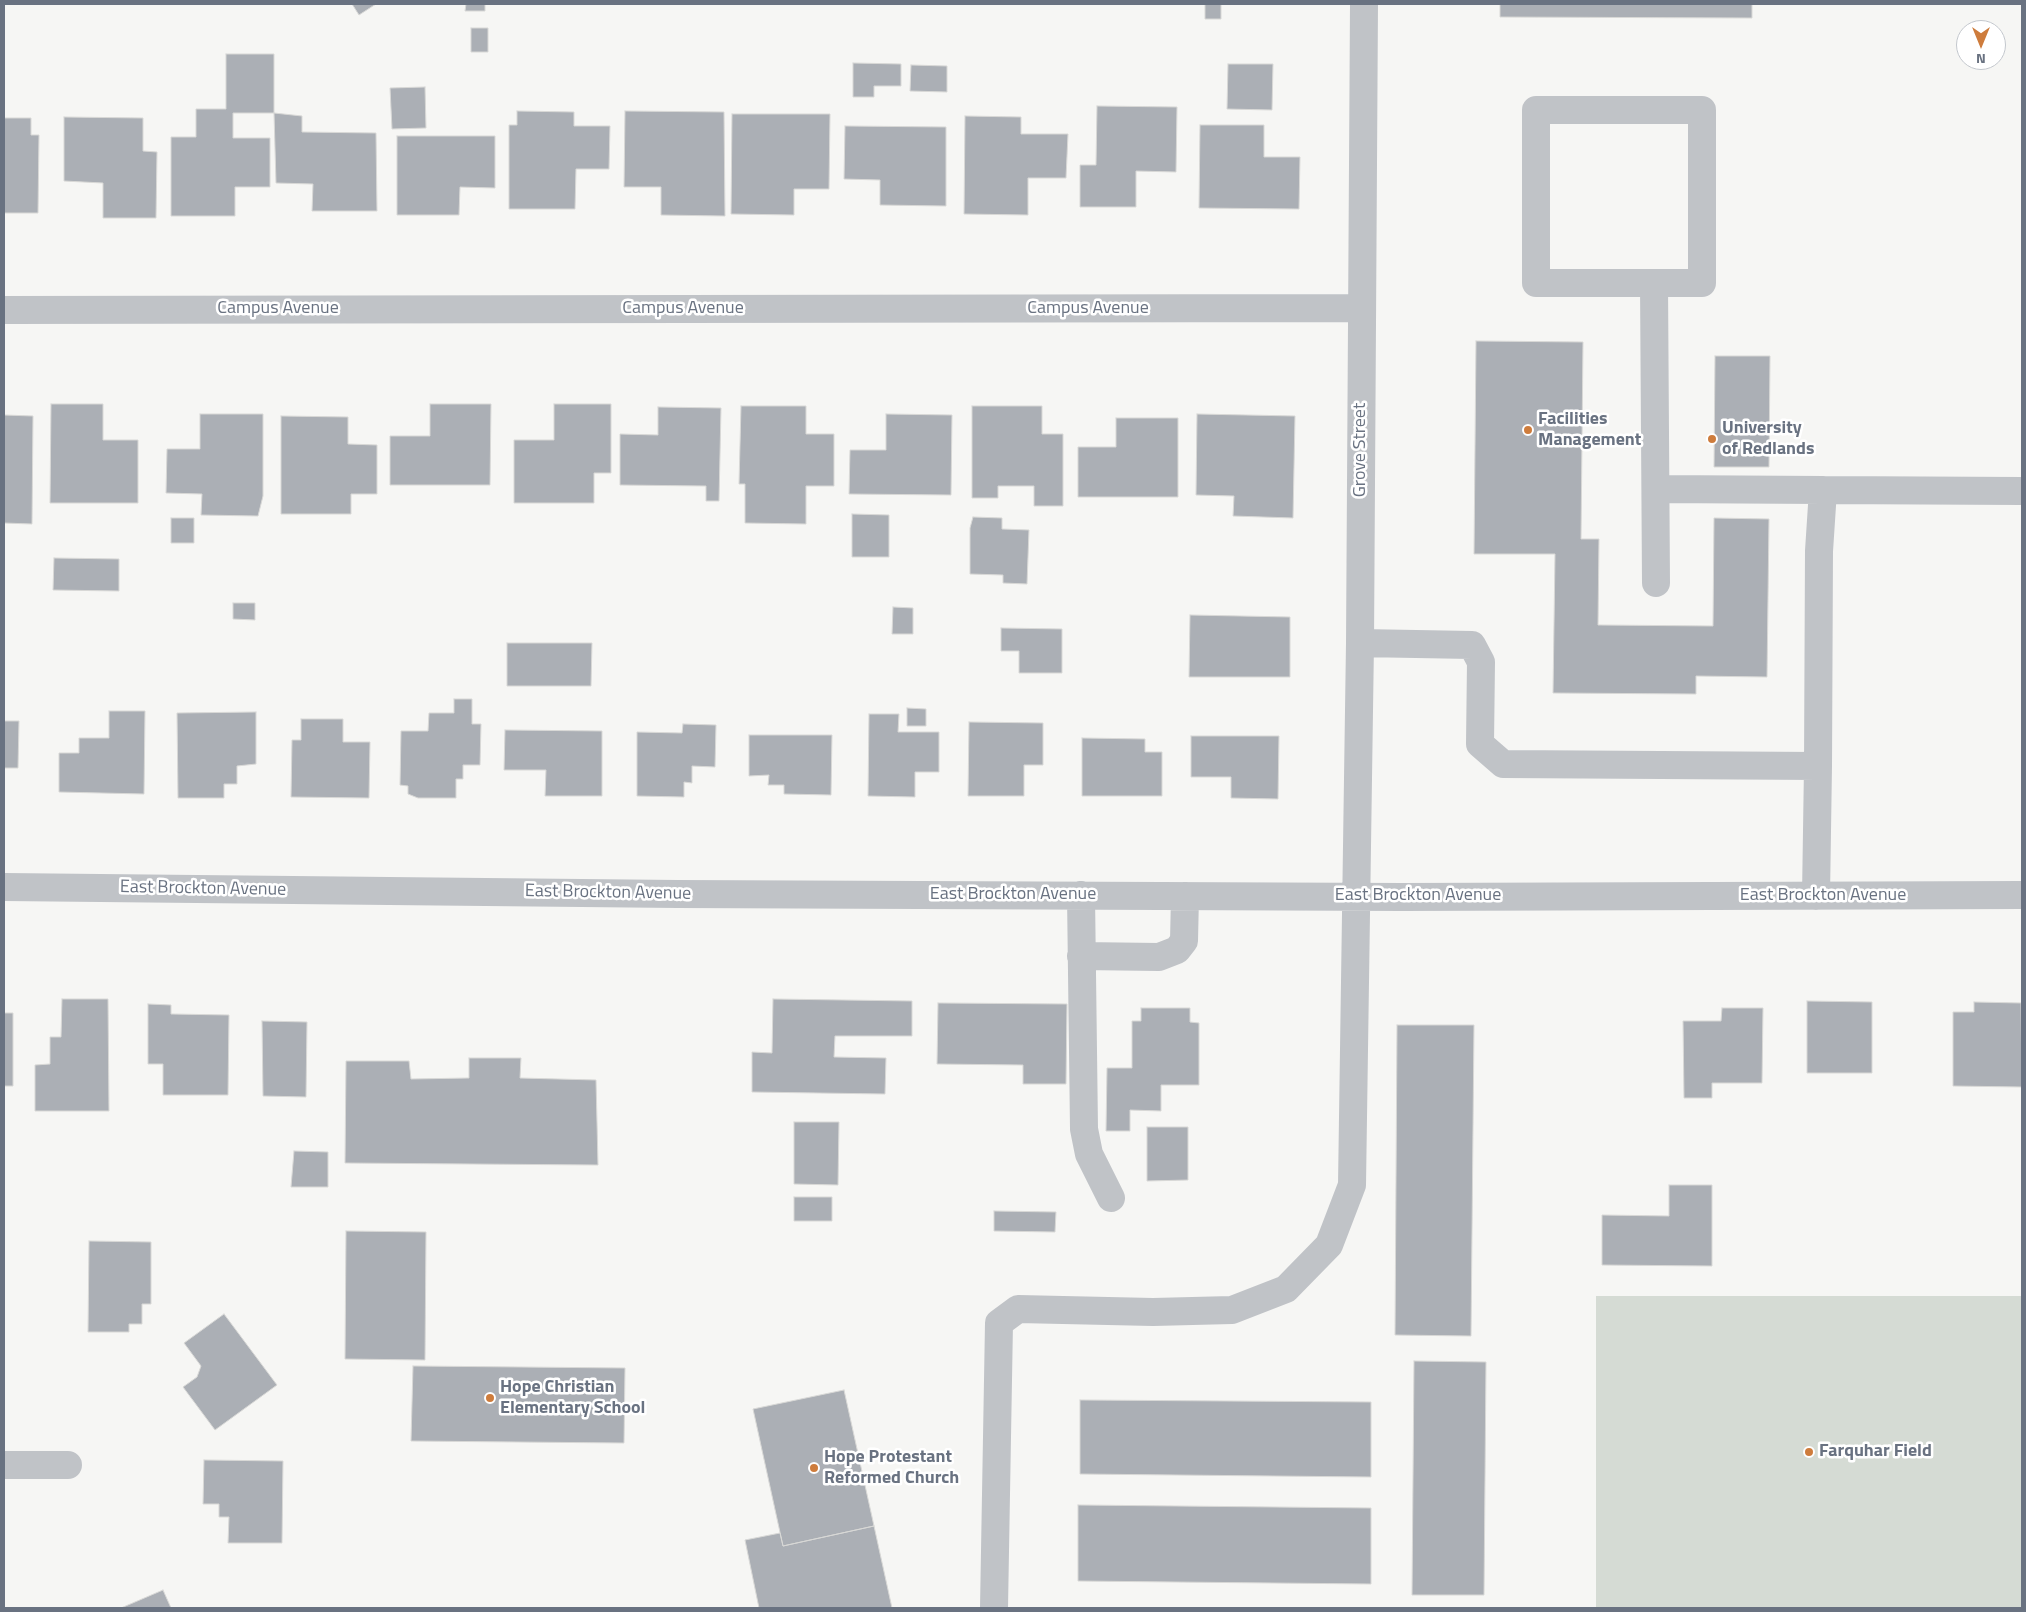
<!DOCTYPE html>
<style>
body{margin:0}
#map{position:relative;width:2026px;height:1612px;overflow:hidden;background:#f6f6f4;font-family:"Titillium Web",sans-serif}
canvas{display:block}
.frame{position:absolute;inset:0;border:5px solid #697281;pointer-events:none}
.north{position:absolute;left:1956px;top:20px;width:50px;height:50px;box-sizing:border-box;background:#fff;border:1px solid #c3c7cd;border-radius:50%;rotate:180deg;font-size:14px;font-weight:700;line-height:20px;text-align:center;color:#697281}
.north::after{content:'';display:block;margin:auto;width:18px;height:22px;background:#ce7c3c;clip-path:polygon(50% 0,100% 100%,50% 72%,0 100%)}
</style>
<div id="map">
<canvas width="2026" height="1612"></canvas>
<div class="frame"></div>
<div class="north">N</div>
</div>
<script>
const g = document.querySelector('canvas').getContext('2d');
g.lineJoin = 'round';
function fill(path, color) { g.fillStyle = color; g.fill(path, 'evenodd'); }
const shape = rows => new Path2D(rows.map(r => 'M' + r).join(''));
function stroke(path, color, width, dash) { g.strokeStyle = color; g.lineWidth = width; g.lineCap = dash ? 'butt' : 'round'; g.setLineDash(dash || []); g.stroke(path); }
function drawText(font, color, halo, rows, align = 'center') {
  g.font = font + ' "Titillium Web",sans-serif'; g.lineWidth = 5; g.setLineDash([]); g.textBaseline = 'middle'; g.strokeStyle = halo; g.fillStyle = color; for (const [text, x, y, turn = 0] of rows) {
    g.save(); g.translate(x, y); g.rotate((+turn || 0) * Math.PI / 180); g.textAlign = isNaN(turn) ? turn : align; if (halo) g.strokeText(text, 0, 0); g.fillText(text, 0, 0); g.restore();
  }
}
const green = shape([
 [1596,1296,2022,1296,2022,1608,1596,1608]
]);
const building = shape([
 [352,4,376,4,359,15,352,4],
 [466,4,485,4,485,11,465,11,466,4],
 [1205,4,1221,4,1221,19,1205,19,1205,4],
 [1500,4,1752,4,1752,18,1500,17,1500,4],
 [471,28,488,28,488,52,471,52,471,28],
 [226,54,274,54,274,113,233,113,233,138,270,138,270,187,235,187,235,216,171,216,171,137,196,137,196,109,226,109,226,54],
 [853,63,901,64,901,86,874,86,874,97,853,97,853,63],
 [1228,64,1273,64,1272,110,1227,109,1228,64],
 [911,65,947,66,947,92,910,91,911,65],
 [425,87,426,128,392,129,390,88,425,87],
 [1097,106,1177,107,1176,172,1136,171,1136,207,1080,207,1080,165,1096,165,1097,106],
 [517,111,574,112,574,126,610,126,609,169,576,169,575,209,509,209,509,125,517,125,517,111],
 [625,111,724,112,725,216,661,215,661,187,624,187,625,111],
 [274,113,302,116,302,132,376,133,377,211,312,211,313,184,276,183,274,113],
 [732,114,830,114,829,189,794,189,794,215,731,214,732,114],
 [965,116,1021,117,1021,134,1068,134,1066,178,1028,178,1028,215,964,214,965,116],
 [64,117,143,118,143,151,157,152,156,218,103,218,103,183,64,181,64,117],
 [4,118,31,118,31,135,39,135,38,213,4,213,4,118],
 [1200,125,1264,125,1264,157,1300,157,1299,209,1199,208,1200,125],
 [845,126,946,127,946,206,880,205,880,180,844,179,845,126],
 [397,136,495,136,495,188,460,187,459,215,397,215,397,136],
 [1476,341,1583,342,1581,539,1599,539,1598,625,1713,626,1714,518,1769,519,1767,677,1696,676,1696,694,1553,693,1555,554,1474,554,1476,341],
 [1715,356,1770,356,1769,467,1714,467,1715,356],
 [51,404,103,404,103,440,138,440,138,503,50,503,51,404],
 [430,404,491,404,490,485,390,485,390,436,430,436,430,404],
 [554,404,611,404,611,473,594,473,594,503,514,503,514,440,554,440,554,404],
 [741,406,806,406,806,434,834,434,834,486,806,486,806,524,745,523,745,484,739,484,741,406],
 [972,406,1042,406,1042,434,1063,434,1063,506,1034,506,1034,486,998,486,998,498,972,498,972,406],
 [658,407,721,408,719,501,706,501,706,486,620,485,620,434,658,435,658,407],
 [200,414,263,414,263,496,258,516,201,515,202,494,166,493,167,449,200,449,200,414],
 [886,414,952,415,951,495,849,494,850,450,886,450,886,414],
 [1197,414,1295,416,1293,518,1233,516,1234,496,1196,495,1197,414],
 [4,415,33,416,32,524,4,523,4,415],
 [281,416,348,417,348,444,377,445,377,494,351,494,351,514,281,514,281,416],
 [1116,418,1178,418,1178,497,1078,497,1078,447,1116,447,1116,418],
 [852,514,889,515,889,557,852,557,852,514],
 [973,517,1002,518,1002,529,1029,530,1027,584,1003,583,1003,575,970,574,970,528,973,517],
 [171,518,194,518,194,543,171,543,171,518],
 [54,558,119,559,119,591,53,590,54,558],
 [233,603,255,603,255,620,233,619,233,603],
 [893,607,913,608,913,634,892,634,893,607],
 [1190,615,1290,617,1290,677,1189,677,1190,615],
 [1001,628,1062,629,1062,673,1019,673,1019,651,1001,651,1001,628],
 [507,643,592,643,591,686,507,686,507,643],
 [454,699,472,699,472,724,481,724,480,765,463,765,463,779,456,779,456,798,418,798,408,794,408,786,400,785,401,731,428,731,429,713,454,713,454,699],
 [907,708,926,709,926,726,907,726,907,708],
 [109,711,145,711,144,794,59,792,59,753,79,753,79,738,109,738,109,711],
 [256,712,256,764,237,766,237,784,224,784,224,798,178,798,177,713,256,712],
 [869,714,899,714,898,732,939,732,939,772,915,772,915,797,868,796,869,714],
 [301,719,343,719,343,742,370,742,369,798,291,797,292,740,301,740,301,719],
 [4,721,19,721,18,768,4,768,4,721],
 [969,722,1043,723,1043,765,1024,765,1024,796,968,796,969,722],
 [683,724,716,725,715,767,692,766,692,783,684,782,684,797,637,796,637,732,682,733,683,724],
 [505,730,602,731,602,796,545,796,546,770,504,770,505,730],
 [749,735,832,735,831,795,784,794,784,785,768,785,769,775,749,776,749,735],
 [1191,736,1279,736,1278,799,1231,798,1231,777,1191,777,1191,736],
 [1082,738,1145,739,1145,752,1162,752,1162,796,1082,796,1082,738],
 [62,999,108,999,109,1111,35,1111,35,1065,50,1064,50,1037,61,1037,62,999],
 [773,999,912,1001,912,1036,835,1036,834,1057,886,1058,885,1094,752,1092,752,1052,772,1053,773,999],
 [1807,1001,1872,1002,1872,1073,1807,1073,1807,1001],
 [1974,1002,2021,1003,2022,1087,1953,1086,1953,1012,1974,1012,1974,1002],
 [938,1003,1067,1004,1066,1084,1023,1084,1023,1065,937,1064,938,1003],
 [148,1004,171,1005,171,1014,229,1015,228,1095,163,1095,163,1064,148,1064,148,1004],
 [1141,1008,1190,1008,1190,1022,1199,1023,1199,1085,1161,1085,1161,1111,1130,1110,1130,1131,1106,1131,1107,1068,1132,1068,1132,1021,1141,1021,1141,1008],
 [1722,1008,1763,1008,1762,1083,1712,1083,1712,1098,1684,1098,1683,1021,1721,1021,1722,1008],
 [4,1013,13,1013,13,1086,4,1086,4,1013],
 [262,1021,307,1022,306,1097,263,1096,262,1021],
 [1397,1025,1474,1025,1471,1336,1395,1335,1397,1025],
 [469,1058,521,1058,520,1078,596,1080,598,1165,345,1163,346,1061,409,1061,411,1079,469,1078,469,1058],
 [794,1122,839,1122,838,1185,794,1184,794,1122],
 [1147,1127,1188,1127,1188,1180,1147,1181,1147,1127],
 [294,1151,328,1152,328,1187,291,1187,294,1151],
 [1669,1185,1712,1185,1712,1266,1602,1265,1602,1215,1669,1216,1669,1185],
 [794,1197,832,1197,832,1221,794,1221,794,1197],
 [994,1211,1056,1212,1055,1232,994,1231,994,1211],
 [346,1231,426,1232,425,1360,345,1359,346,1231],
 [89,1241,151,1242,151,1304,142,1304,142,1324,129,1324,129,1332,88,1332,89,1241],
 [224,1314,277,1385,215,1430,183,1387,197,1377,201,1366,184,1343,224,1314],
 [1414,1361,1486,1362,1484,1595,1412,1595,1414,1361],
 [413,1366,625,1368,624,1443,411,1441,413,1366],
 [844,1390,874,1526,783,1546,753,1409,844,1390],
 [1080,1400,1371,1402,1371,1477,1080,1474,1080,1400],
 [204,1460,283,1461,282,1543,228,1543,229,1517,219,1517,219,1504,203,1504,204,1460],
 [1078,1505,1371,1508,1371,1584,1078,1581,1078,1505],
 [874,1526,892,1608,759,1608,745,1540,780,1533,783,1546,874,1526],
 [163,1590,171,1608,121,1608,163,1590]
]);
const minor = shape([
 [1536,110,1702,110,1702,283,1536,283,1536,110],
 [1654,283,1656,583],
 [4,310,1362,308],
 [1656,489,1823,490],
 [1360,643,1472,645,1481,662,1480,744,1503,764,1818,766],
 [4,887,678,894,1402,897,2022,895],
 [1081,895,1084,1129,1089,1154,1111,1198],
 [1816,896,1818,766,1819,551,1823,490,2022,491],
 [1081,956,1159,957,1177,950,1184,941,1185,896],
 [4,1465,68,1465],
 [994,1608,999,1323,1018,1309,1153,1312,1232,1310,1286,1289,1329,1245,1352,1185,1360,643,1364,4]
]);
const markers = [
 [1528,430,5,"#ce7c3c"],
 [1712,439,5,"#ce7c3c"],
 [490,1398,5,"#ce7c3c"],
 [1809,1452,5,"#ce7c3c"],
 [814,1468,5,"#ce7c3c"]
];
const streetNames = [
 ["Campus Avenue",278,309],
 ["Campus Avenue",683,309],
 ["Campus Avenue",1088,309],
 ["Grove Street",1361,450,-90],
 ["East Brockton Avenue",203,889,1],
 ["East Brockton Avenue",608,893,1],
 ["East Brockton Avenue",1013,895],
 ["East Brockton Avenue",1418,896],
 ["East Brockton Avenue",1823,896]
];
const poiNames = [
 ["Facilities",1538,420],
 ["Management",1538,441],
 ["University",1722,429],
 ["of Redlands",1722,450],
 ["Hope Christian",500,1388],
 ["Elementary School",500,1409],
 ["Farquhar Field",1819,1452],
 ["Hope Protestant",824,1458],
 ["Reformed Church",824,1479]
];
fill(green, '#d5dbd4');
fill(building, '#abafb5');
stroke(building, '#d8d8d6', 1);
stroke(minor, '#c0c3c7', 28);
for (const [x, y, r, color] of markers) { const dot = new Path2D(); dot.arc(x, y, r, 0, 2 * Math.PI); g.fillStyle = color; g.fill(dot); stroke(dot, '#fff', 2); }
drawText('18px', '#697281', '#fff', streetNames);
drawText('bold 18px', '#697281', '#fff', poiNames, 'left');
</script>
